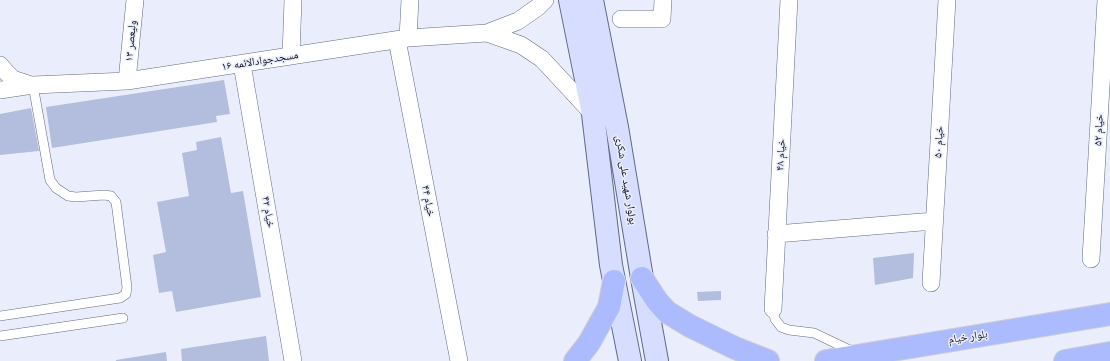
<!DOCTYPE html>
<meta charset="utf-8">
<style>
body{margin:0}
canvas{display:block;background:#eaeefc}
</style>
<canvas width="1110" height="361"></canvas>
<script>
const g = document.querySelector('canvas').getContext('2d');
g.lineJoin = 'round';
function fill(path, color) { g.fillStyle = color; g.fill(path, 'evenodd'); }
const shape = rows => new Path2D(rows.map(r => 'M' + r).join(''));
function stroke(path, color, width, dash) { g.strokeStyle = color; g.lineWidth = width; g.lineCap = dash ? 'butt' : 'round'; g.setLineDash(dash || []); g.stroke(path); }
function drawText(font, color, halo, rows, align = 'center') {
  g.font = font + ' Merriweather,"Noto Naskh Arabic",serif'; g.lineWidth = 3; g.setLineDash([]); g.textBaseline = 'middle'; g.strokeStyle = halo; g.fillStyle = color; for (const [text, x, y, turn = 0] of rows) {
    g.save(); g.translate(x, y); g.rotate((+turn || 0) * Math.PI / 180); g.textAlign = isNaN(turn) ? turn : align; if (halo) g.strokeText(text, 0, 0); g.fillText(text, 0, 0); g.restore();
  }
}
const building = shape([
 [224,80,230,114,216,116,217,122,52,148,46,107],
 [31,108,39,151,0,155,0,114],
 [221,137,231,193,243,191,261,297,176,312,172,291,159,293,153,255,166,252,157,202,189,196,182,153,197,150,196,142],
 [914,253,913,278,875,285,873,258],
 [721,291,721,300,698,301,697,292],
 [266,336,269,361,182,361,181,349],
 [166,352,167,361,116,361,116,360]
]);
const lane = shape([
 [773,309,775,319,781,327,789,330,814,333,854,352],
 [0,316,120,298,126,294,127,287,116,202,111,196,104,195,76,197,68,196,56,188,50,180,33,85],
 [0,336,123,318]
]);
const street = shape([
 [621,19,662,19,663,0],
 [487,33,521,45,542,59,593,114],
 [408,38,410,0],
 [397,40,459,361],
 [291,56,293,0],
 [242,64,293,361],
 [0,65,5,71,13,79,31,85],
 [127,81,135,0],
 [0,90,33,85,127,81,408,38,487,33,518,21,538,7,545,0],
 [776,234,934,221],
 [1091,259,1106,0],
 [931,283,947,0],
 [773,309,789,0]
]);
const secondary = shape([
 [570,0,593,114,611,265,630,361],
 [592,0,617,127,642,278,657,361]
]);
const primary = shape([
 [642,278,657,301,667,312,690,326,735,348,768,361],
 [575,361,589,343,609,307,614,281],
 [826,361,1110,314],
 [1065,361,1110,353]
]);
const streetNames = [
 ["ولیعصر ۱۳",131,41,-85],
 ["مسجدجوادالائمه ۱۶",260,61,-9],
 ["خیام ۵۲",1099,130,-87],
 ["خیام ۵۰",939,142,-87],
 ["خیام ۴۸",781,155,-87],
 ["بولوار شهید علی شکری",626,180,81],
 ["خیام ۴۴",428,201,79],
 ["خیام ۴۲",268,212,80],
 ["بلوار خیام",968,337,-9]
];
fill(building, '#b3bddd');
stroke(lane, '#616a86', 10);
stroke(street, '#616a86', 18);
stroke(secondary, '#616a86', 24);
stroke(primary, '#cfcfd1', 24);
stroke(lane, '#fff', 9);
stroke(street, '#fff', 17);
stroke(secondary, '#d6ddfe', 22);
stroke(primary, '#acbbfd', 22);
drawText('11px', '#0d101b', '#eaeefc', streetNames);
</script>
